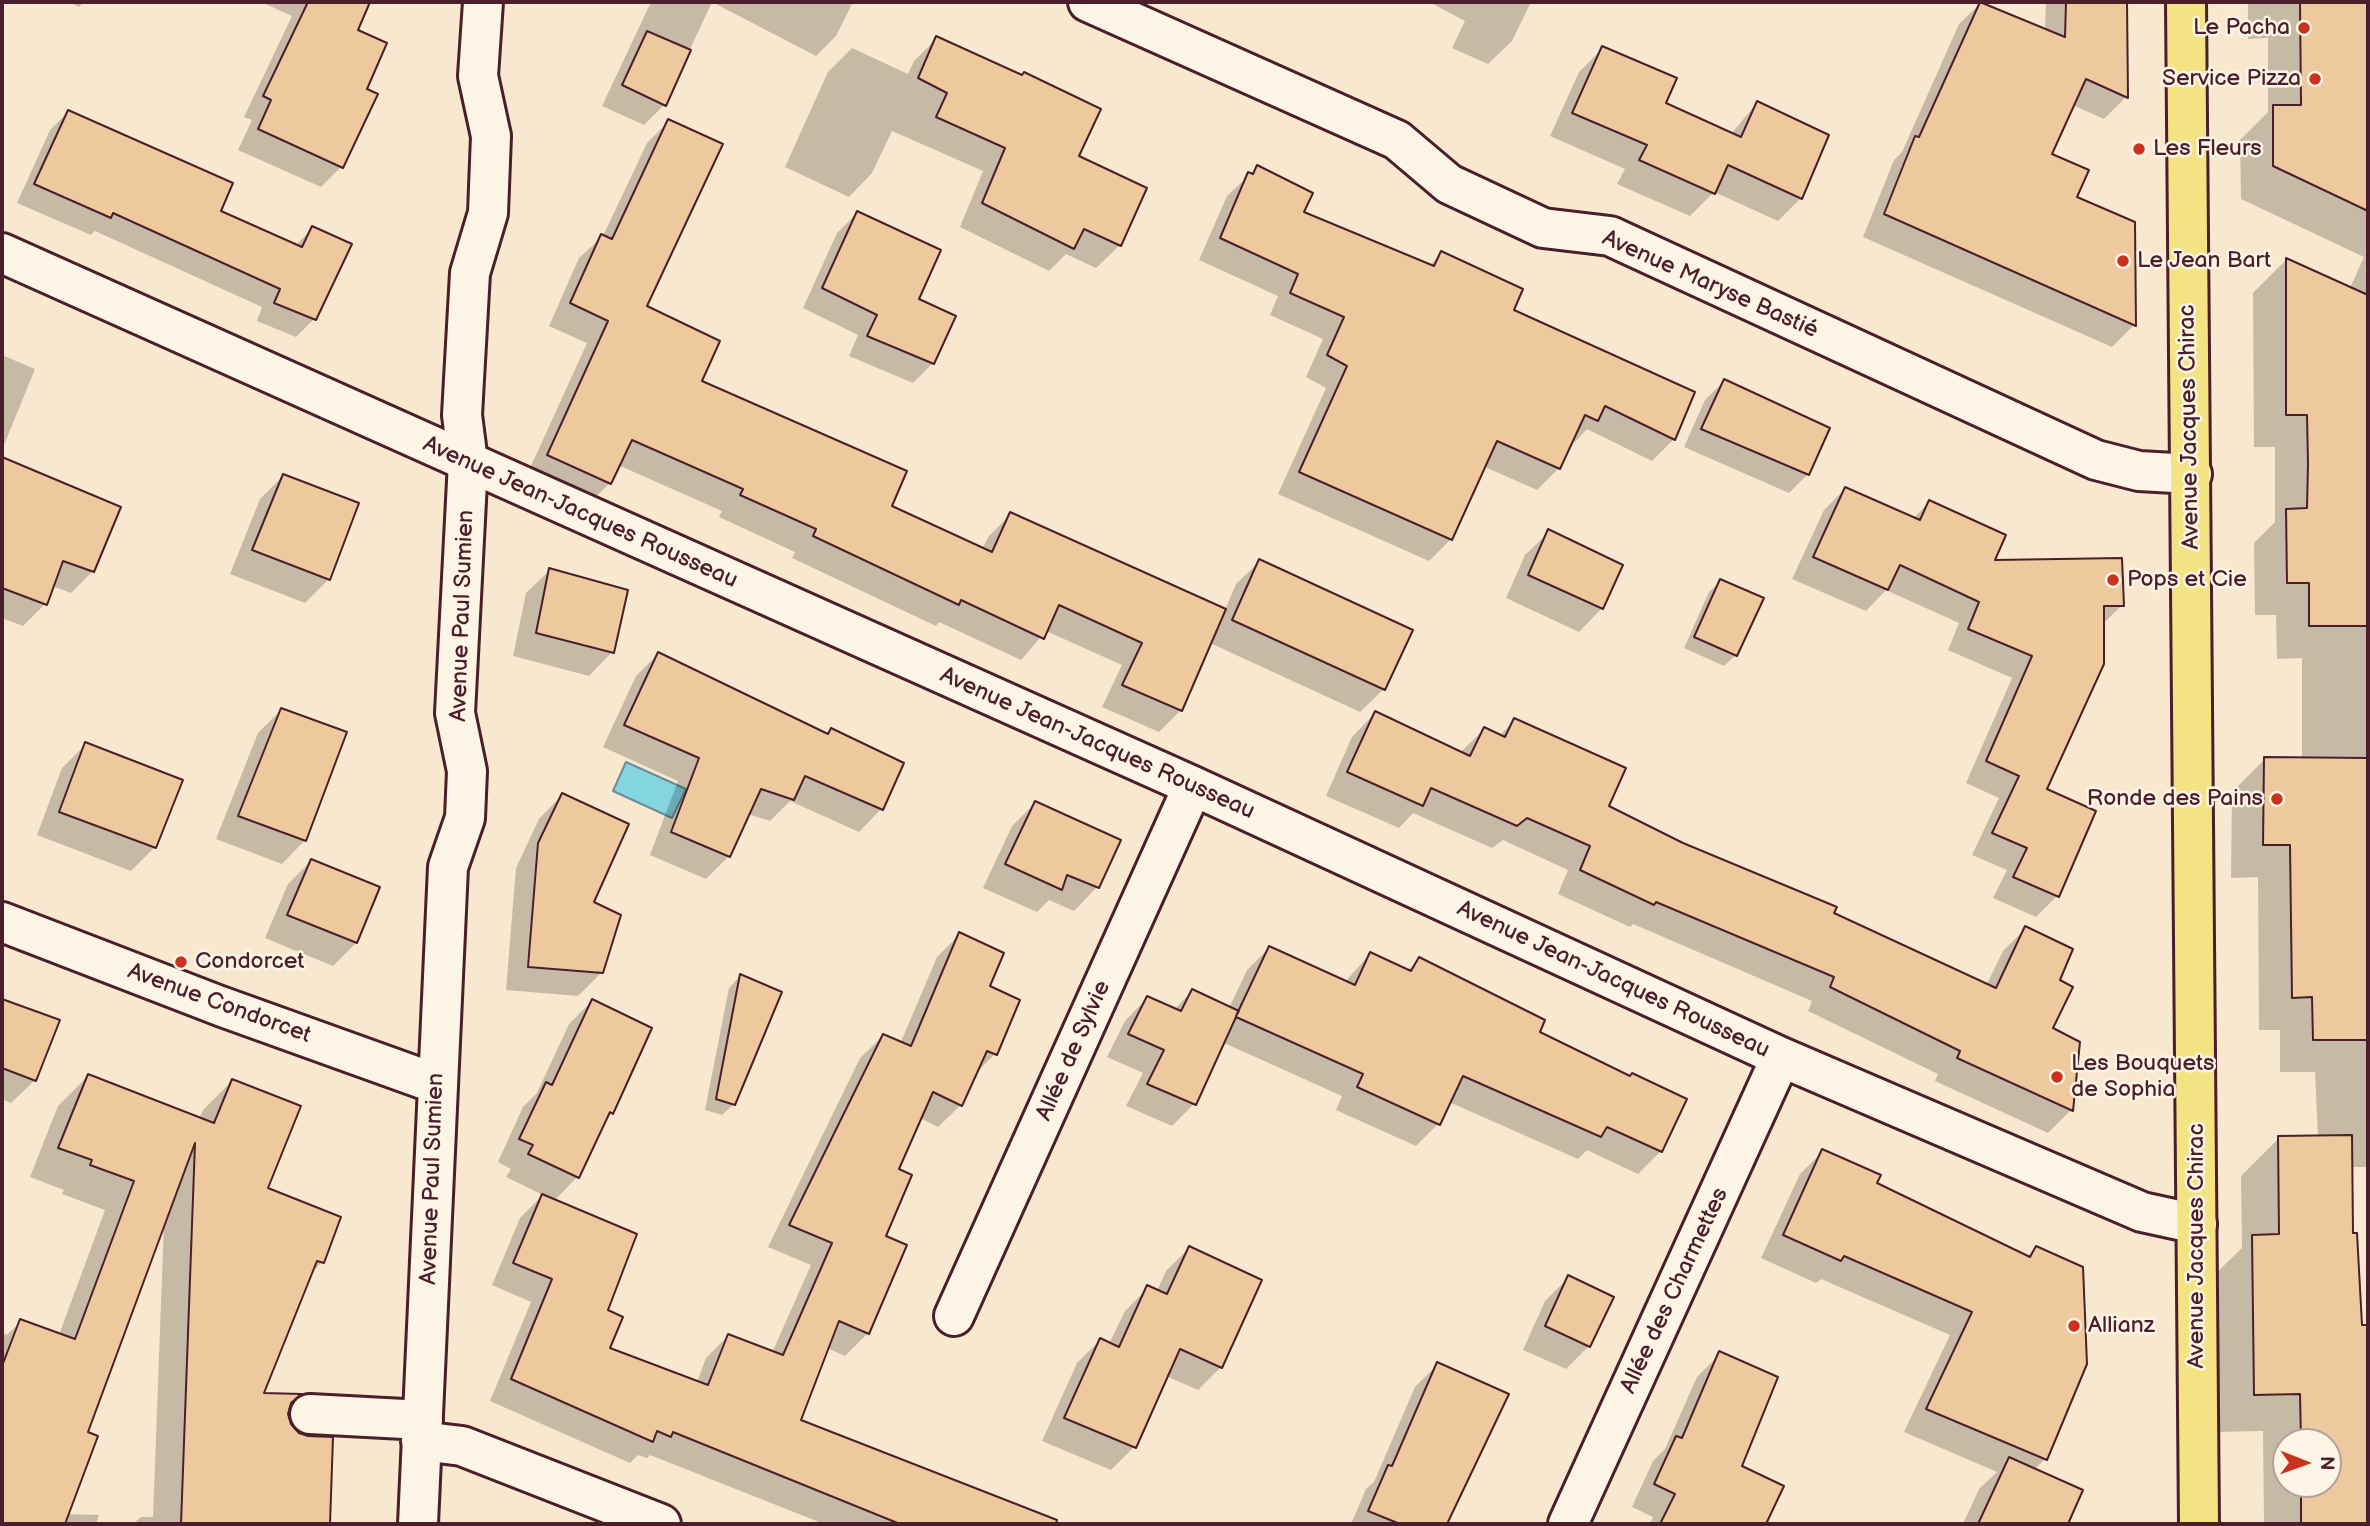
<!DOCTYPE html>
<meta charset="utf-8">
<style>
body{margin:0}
#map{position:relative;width:2370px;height:1526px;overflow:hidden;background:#f8e8d0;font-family:"Balsamiq Sans",sans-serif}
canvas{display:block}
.frame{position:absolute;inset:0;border:4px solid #4a1f2b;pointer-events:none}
.north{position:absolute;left:2272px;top:1428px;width:70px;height:70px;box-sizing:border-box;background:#fcf5e5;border:2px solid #b59f9b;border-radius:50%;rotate:91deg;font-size:19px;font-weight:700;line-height:28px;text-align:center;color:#4a1f2b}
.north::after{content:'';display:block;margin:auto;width:24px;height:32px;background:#c8321e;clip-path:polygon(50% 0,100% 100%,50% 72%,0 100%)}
</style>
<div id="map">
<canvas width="2370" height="1526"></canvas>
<div class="frame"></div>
<div class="north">N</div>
</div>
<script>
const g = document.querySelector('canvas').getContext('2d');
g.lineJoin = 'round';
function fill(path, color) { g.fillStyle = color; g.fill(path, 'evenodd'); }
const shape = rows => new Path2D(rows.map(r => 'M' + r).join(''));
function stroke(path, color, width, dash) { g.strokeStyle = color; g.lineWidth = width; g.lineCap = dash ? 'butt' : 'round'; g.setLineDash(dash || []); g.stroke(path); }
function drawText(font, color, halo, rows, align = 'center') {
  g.font = font + ' "Balsamiq Sans",sans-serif'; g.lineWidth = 5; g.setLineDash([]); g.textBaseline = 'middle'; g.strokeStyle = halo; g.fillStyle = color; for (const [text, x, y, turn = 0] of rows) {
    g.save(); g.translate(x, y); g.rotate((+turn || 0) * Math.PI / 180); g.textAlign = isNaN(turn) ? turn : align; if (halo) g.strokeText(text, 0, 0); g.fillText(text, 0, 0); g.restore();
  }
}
const water = shape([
 [626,762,686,789,672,818,613,791,626,762]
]);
const shadow = shape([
 [69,2,84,2,79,7],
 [261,2,368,2,356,31,364,90,341,167,321,187,238,150,252,120,244,117,292,16],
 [651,2,853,2,836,36,816,56,712,2,664,105,644,125,602,106],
 [1429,2,1531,2,1512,41,1488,64,1452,48,1465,21],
 [1982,2,2045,30,2046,2,2126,2,2126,97,2104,119,2073,105,2050,155,2075,198,2133,224,2134,325,2112,347,1863,237,1894,160,1902,152,1959,24],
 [2248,2,2368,2,2368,1167,2350,1167,2351,1235,2360,1327,2368,1327,2368,1524,2264,1524,2263,1431,2217,1432,2215,1274,2242,1248,2241,1176,2279,1138,2318,1137,2315,1072,2280,1072,2280,1030,2259,1030,2258,877,2231,878,2232,792,2265,759,2302,759,2302,658,2277,659,2276,615,2255,615,2254,543,2275,522,2275,447,2254,447,2253,293,2286,260,2350,288,2364,257,2241,199,2240,140,2268,112,2268,38,2248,39],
 [2286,1442,2328,1442,2328,1484,2286,1484],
 [937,38,1077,157,1120,245,1096,268,1066,254,1049,271,960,227,983,171,892,131,872,173,849,197,785,167,828,72,852,48,908,74,914,61],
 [1603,48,1663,104,1731,134,1757,103,1801,198,1778,221,1714,192,1690,216,1617,184,1625,169,1550,136,1579,72],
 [68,112,219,212,295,246,313,228,314,319,296,337,257,321,262,307,95,231,91,235,17,203,50,130],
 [669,121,644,307,700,382,889,506,982,549,989,536,1011,514,1225,610,1236,584,1260,561,1384,689,1360,712,1210,643,1181,710,1159,732,1102,707,1122,665,1046,631,1021,660,939,622,936,626,792,558,795,552,719,517,722,511,618,465,610,483,587,505,526,477,587,343,549,326,579,258,603,236,647,143],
 [1257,168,1302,213,1429,266,1442,253,1674,439,1652,461,1587,429,1575,442,1572,440,1559,468,1537,490,1483,466,1451,539,1429,561,1278,494,1326,388,1306,377,1323,339,1270,315,1278,296,1199,260,1227,196],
 [857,213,917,300,933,363,913,383,849,356,858,335,803,308,837,233],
 [2,355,35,369,2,450],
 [1724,381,1808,474,1789,493,1684,447,1705,400],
 [2,459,118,508,93,571,71,593,52,586,45,604,23,626,2,618],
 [283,476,356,504,328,580,305,603,230,574,260,499],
 [1845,489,1913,519,1929,502,1992,561,2122,605,2103,624,2045,790,2057,896,2036,917,1993,898,2007,870,1972,855,1999,798,1966,783,2012,678,1948,650,1959,623,1886,590,1866,611,1792,579,1824,510],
 [1549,532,1602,608,1579,632,1506,598,1525,555],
 [550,570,612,652,589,676,513,656,526,593],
 [1721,581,1736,655,1724,666,1684,648,1709,592],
 [658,654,826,735,831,730,881,809,859,832,790,801,770,821,748,814,729,856,706,879,650,855,678,781,603,747,636,676],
 [281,710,305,840,282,864,216,839,258,733],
 [1375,713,1460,753,1484,729,1499,736,1514,721,1607,807,1986,986,2003,951,2026,928,2058,981,2050,1029,2078,1043,2071,1110,2048,1133,1935,1081,1938,1074,1808,1011,1812,1001,1633,924,1630,927,1558,894,1568,870,1503,840,1492,848,1413,813,1399,828,1326,796,1352,737],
 [86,744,180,781,155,847,131,871,37,835,62,768],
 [562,795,591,902,602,972,578,996,506,990,516,868,539,819],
 [1035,803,1118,841,1097,887,1074,911,1049,900,1037,912,983,888,1012,826],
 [311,861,356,943,333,966,265,938,288,884],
 [960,934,988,987,995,1054,975,1074,961,1105,938,1127,920,1118,897,1170,868,1333,845,1356,827,1348,799,1421,1056,1524,824,1524,650,1455,647,1458,638,1455,630,1463,490,1401,531,1302,492,1285,520,1218,543,1195,506,1177,511,1169,498,1162,523,1107,537,1093,569,1024,592,1001,612,1113,604,1121,577,1177,554,1201,605,1311,608,1349,697,1382,706,1358,728,1336,772,1353,811,1265,768,1247,860,1058,883,1036,900,1044,937,957],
 [1269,948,1345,982,1370,954,1407,971,1419,959,1538,1032,1629,1078,1684,1099,1661,1151,1638,1174,1587,1150,1578,1159,1449,1102,1438,1124,1416,1146,1336,1110,1342,1096,1222,1042,1194,1104,1172,1126,1126,1106,1143,1073,1107,1057,1125,1021,1147,998,1174,1010,1192,991,1229,1008,1247,970],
 [740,976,734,1104,722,1115,705,1110,729,988],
 [8,1003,35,1080,11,1103,2,1099,2,1010],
 [88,1076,199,1119,203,1110,232,1081,266,1189,322,1262,310,1274,262,1395,289,1404,286,1413,289,1425,298,1434,331,1439,328,1524,133,1524,141,1517,153,1517,164,1223,85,1433,67,1514,99,1515,96,1524,2,1524,2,1333,7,1335,21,1321,59,1335,105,1210,62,1194,64,1190,30,1177,58,1106],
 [1823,1151,1875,1184,2027,1257,2036,1248,2045,1459,2034,1470,2081,1491,2066,1524,1963,1524,1979,1489,1997,1472,1904,1432,1950,1335,1821,1279,1816,1283,1761,1258,1800,1174],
 [1189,1248,1221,1367,1198,1390,1166,1376,1134,1447,1111,1470,1042,1441,1077,1363,1100,1340,1109,1344,1125,1311,1148,1288,1157,1291,1166,1271],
 [1569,1277,1589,1346,1566,1369,1523,1350,1545,1301],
 [1720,1354,1740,1467,1781,1487,1764,1524,1650,1524,1653,1517,1632,1507,1653,1461,1665,1449,1697,1377],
 [1438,1364,1507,1395,1445,1524,1351,1524,1366,1489,1374,1482,1415,1387]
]);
const building = shape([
 [308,2,370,2,358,30,387,43,367,89,378,94,343,168,258,129,271,100,263,96,308,2],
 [1980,2,2065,37,2066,2,2127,2,2128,98,2086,79,2052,154,2089,170,2077,197,2135,222,2136,326,1884,214,1915,136,1919,137,1980,2],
 [2300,2,2368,2,2368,211,2273,166,2273,105,2301,105,2300,2],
 [647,31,691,50,666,106,622,85,647,31],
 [936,36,1022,75,1024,72,1101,109,1079,156,1147,188,1121,246,1084,229,1074,249,982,203,1005,148,936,117,947,93,918,78,936,36],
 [1602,46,1677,78,1666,103,1741,137,1757,101,1829,135,1802,199,1728,165,1715,194,1639,160,1647,145,1572,113,1602,46],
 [68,110,233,183,221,211,302,247,312,226,352,244,316,320,274,303,280,289,113,213,111,218,34,184,68,110],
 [668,119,723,144,647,306,720,341,702,381,907,471,892,506,992,552,1010,512,1226,609,1182,711,1122,685,1142,643,1059,605,1044,639,961,600,959,605,813,536,816,529,740,495,743,489,632,440,611,484,547,455,608,321,570,303,601,234,612,239,668,119],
 [1257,165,1313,193,1304,212,1434,266,1441,251,1523,289,1514,310,1695,392,1675,440,1605,406,1598,421,1585,415,1560,469,1497,441,1452,540,1299,472,1347,366,1327,355,1344,317,1290,293,1298,274,1220,238,1248,172,1253,174,1257,165],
 [857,211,941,250,919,299,956,316,934,364,867,336,877,315,822,288,857,211],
 [2286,258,2368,295,2368,626,2309,626,2309,583,2287,583,2286,509,2307,508,2308,464,2307,415,2286,415,2286,258],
 [1724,379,1830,428,1809,475,1701,429,1724,379],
 [2,457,121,507,94,572,63,561,47,605,2,588,2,457],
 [283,474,359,503,330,580,252,550,283,474],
 [1845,487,1920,520,1929,500,2006,535,1995,560,2122,558,2124,606,2104,606,2104,664,2047,789,2096,811,2059,897,2013,877,2027,848,1992,833,2019,776,1986,761,2032,656,1968,629,1979,602,1900,565,1888,590,1813,557,1845,487],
 [1548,529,1623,565,1603,609,1528,575,1548,529],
 [1259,559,1413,630,1385,690,1232,620,1259,559],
 [549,568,628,590,614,653,536,633,549,568],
 [1720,579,1764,598,1737,656,1694,637,1720,579],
 [658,652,828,734,831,728,904,763,883,810,805,776,794,800,761,789,730,857,671,832,699,758,624,725,658,652],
 [281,708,347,732,306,841,238,816,281,708],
 [1375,711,1470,756,1484,727,1505,737,1514,718,1626,768,1609,806,1683,843,1837,907,1834,913,1996,988,2025,926,2073,949,2060,980,2073,987,2053,1028,2080,1042,2073,1111,1957,1058,1960,1051,1830,987,1834,977,1656,902,1654,905,1580,870,1590,846,1527,818,1517,826,1431,788,1423,806,1347,772,1375,711],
 [85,742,183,780,156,848,59,812,85,742],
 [2264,757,2368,758,2368,1040,2313,1040,2312,997,2292,998,2290,845,2263,845,2264,757],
 [562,793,629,824,594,902,621,915,603,973,528,967,538,843,562,793],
 [1035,801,1121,840,1099,888,1067,875,1062,890,1005,864,1035,801],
 [311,859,380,887,357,943,287,915,311,859],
 [959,932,1004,953,990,986,1020,1000,997,1055,987,1051,962,1106,933,1092,899,1169,912,1175,886,1236,907,1245,869,1334,839,1321,801,1420,1057,1520,1056,1524,900,1524,673,1432,671,1437,657,1431,653,1442,511,1379,552,1279,513,1263,542,1194,637,1234,608,1310,623,1317,610,1348,708,1385,728,1334,783,1355,832,1243,789,1225,883,1034,911,1046,959,932],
 [1269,946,1355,985,1370,952,1411,971,1419,957,1545,1020,1540,1032,1630,1076,1632,1073,1687,1099,1662,1152,1607,1127,1601,1137,1463,1076,1440,1125,1357,1087,1363,1074,1236,1017,1196,1105,1147,1084,1164,1050,1128,1034,1147,996,1181,1011,1192,989,1239,1011,1236,1016,1269,946],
 [740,974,782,992,735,1105,716,1099,740,974],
 [2,999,60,1020,36,1081,2,1068,2,999],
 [592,999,652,1028,613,1114,610,1112,579,1178,528,1154,533,1145,519,1139,546,1082,552,1085,592,999],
 [88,1074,214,1123,232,1079,301,1106,268,1188,341,1217,324,1263,317,1261,264,1393,302,1394,291,1403,288,1414,291,1424,299,1433,308,1436,333,1437,330,1524,181,1524,195,1143,88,1432,98,1436,65,1524,2,1524,2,1366,20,1319,75,1339,134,1181,90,1165,92,1160,58,1148,88,1074],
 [2352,1135,2353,1233,2357,1233,2362,1325,2368,1325,2368,1524,2301,1524,2301,1484,2328,1484,2328,1442,2301,1442,2300,1394,2254,1395,2252,1235,2279,1234,2278,1136,2352,1135],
 [1822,1149,1881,1175,1877,1183,2030,1257,2036,1246,2083,1267,2087,1364,2047,1460,1926,1409,1972,1312,1844,1256,1841,1261,1783,1235,1822,1149],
 [1189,1246,1262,1280,1222,1368,1180,1349,1136,1448,1064,1418,1100,1338,1119,1347,1147,1285,1167,1294,1189,1246],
 [1568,1275,1614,1297,1590,1347,1545,1326,1568,1275],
 [1719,1351,1778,1377,1742,1466,1784,1486,1766,1524,1660,1524,1675,1494,1654,1484,1676,1436,1682,1438,1719,1351],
 [1437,1362,1509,1394,1447,1524,1400,1524,1368,1511,1388,1465,1392,1466,1437,1362],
 [2009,1457,2083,1490,2068,1524,1978,1524,2009,1457]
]);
const minor = shape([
 [1088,2,1397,140,1449,184,1543,228,1610,236,2096,460,2139,471,2192,474],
 [2,253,1193,786,1781,1057,2142,1212,2197,1224],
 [2,922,220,1006,437,1084],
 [954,1316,1193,786],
 [310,1414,423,1420],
 [421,1441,462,1446,661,1524],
 [418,1524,448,867,465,818,467,771,455,713,468,462,462,415,470,273,488,213,491,136,478,76,483,2],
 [1568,1524,1781,1057]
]);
const major = shape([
 [2186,2,2199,1524]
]);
const markers = [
 [2304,28,7,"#c8321e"],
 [2315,79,7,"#c8321e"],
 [2139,149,7,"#c8321e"],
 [2123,261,7,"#c8321e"],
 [2113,580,7,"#c8321e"],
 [2277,799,7,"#c8321e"],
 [181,962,7,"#c8321e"],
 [2057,1077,7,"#c8321e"],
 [2074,1326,7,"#c8321e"]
];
const poiNames = [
 ["Le Pacha",2290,28,"right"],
 ["Service Pizza",2301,79,"right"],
 ["Les Fleurs",2153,149],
 ["Le Jean Bart",2137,261],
 ["Pops et Cie",2127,580],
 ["Ronde des Pains",2263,799,"right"],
 ["Condorcet",195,962],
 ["Les Bouquets",2071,1064],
 ["de Sophia",2071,1090],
 ["Allianz",2088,1326]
];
const streetNames = [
 ["Avenue Maryse Bastié",1710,285,24],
 ["Avenue Jacques Chirac",2190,427,-91],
 ["Avenue Jean-Jacques Rousseau",580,513,24],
 ["Avenue Paul Sumien",463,616,-88],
 ["Avenue Jean-Jacques Rousseau",1097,744,24],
 ["Avenue Jean-Jacques Rousseau",1613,980,25],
 ["Avenue Condorcet",219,1004,20],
 ["Allée de Sylvie",1074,1051,-66],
 ["Avenue Paul Sumien",433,1179,-88],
 ["Avenue Jacques Chirac",2197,1246,-90],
 ["Allée des Charmettes",1675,1291,-65]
];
fill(water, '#85d5e0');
stroke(water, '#6d8c98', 2);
fill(shadow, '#0003');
fill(building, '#eec99e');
stroke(building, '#4a1f2b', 2);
stroke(minor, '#4a1f2b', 44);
stroke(major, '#4a1f2b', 44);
stroke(minor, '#fcf5e5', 38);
stroke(major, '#f4e382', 38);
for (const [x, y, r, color] of markers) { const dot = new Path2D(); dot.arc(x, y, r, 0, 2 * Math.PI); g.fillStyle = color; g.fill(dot); stroke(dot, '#fcf5e5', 2.5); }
drawText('23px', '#4a1f2b', '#fcf5e5', poiNames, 'left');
drawText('23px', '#4a1f2b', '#fcf5e5', streetNames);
</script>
